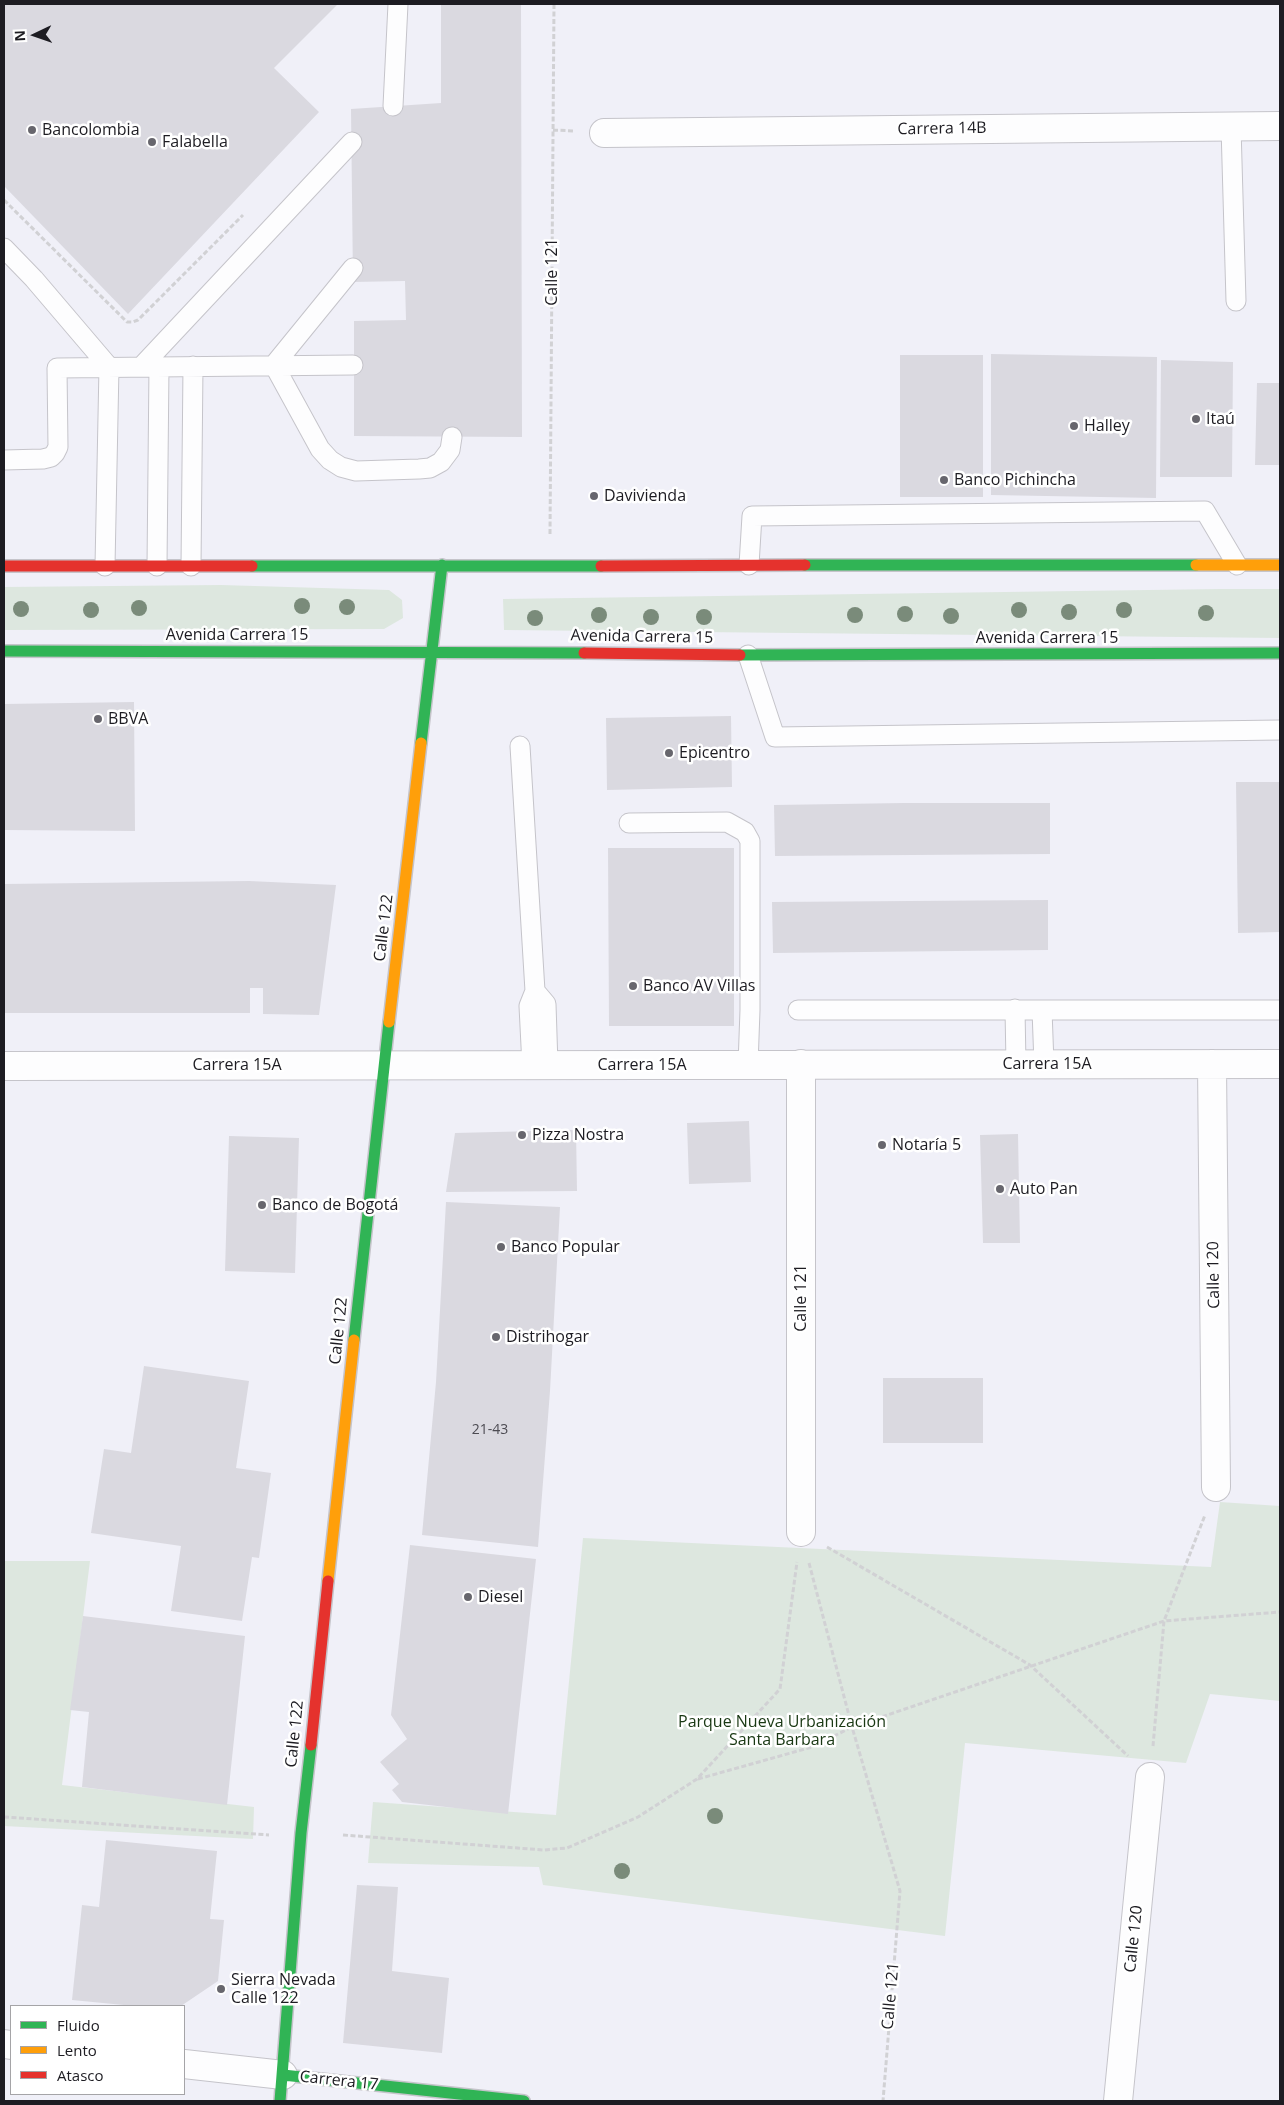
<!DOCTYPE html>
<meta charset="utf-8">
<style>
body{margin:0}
#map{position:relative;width:1284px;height:2105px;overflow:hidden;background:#f0f0f8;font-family:"Open Sans",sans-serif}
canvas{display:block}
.frame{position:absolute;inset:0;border:5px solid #1d1c22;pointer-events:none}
.legend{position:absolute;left:10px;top:2005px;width:175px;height:90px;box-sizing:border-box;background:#fff;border:1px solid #a5a4a7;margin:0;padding:6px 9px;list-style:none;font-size:15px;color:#1d1c22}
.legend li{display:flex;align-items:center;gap:10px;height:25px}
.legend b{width:25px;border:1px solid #a5a4a7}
.north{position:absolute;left:10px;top:10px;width:50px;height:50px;-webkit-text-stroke:4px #fff;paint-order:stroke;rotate:267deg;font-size:14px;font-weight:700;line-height:20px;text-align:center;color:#1d1c22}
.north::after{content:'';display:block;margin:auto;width:18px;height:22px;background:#1d1c22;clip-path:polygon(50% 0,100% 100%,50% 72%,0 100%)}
</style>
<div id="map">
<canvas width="1284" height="2105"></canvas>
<div class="frame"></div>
<ul class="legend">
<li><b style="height:6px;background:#30b455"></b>Fluido</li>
<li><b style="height:6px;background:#ff9f0a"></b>Lento</li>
<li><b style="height:6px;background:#e5322d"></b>Atasco</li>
</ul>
<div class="north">N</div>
</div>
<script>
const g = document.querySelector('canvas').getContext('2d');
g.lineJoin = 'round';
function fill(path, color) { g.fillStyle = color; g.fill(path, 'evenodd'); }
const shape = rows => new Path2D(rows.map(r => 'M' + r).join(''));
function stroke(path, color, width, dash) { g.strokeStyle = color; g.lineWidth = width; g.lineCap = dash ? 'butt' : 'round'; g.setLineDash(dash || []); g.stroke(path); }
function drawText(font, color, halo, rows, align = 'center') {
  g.font = font + ' "Open Sans",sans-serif'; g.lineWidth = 5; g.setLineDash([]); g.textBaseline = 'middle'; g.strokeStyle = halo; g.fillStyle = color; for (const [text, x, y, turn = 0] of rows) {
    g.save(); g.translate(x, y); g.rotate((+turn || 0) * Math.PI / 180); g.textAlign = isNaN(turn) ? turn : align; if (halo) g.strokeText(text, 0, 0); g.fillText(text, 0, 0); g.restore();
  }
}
const green = shape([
 [221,585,389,590,402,600,403,618,384,629,4,630,4,587],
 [1220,589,1280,589,1280,638,504,630,503,599],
 [1220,1502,1280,1506,1280,1701,1210,1694,1186,1763,965,1743,945,1936,543,1885,539,1867,368,1863,373,1802,556,1815,583,1538,1211,1567],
 [4,1561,90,1561,62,1785,254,1807,253,1839,4,1826]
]);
const building = shape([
 [4,4,338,4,274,68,319,112,128,314,4,186],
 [441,4,521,4,522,437,354,436,354,321,406,320,405,281,353,282,351,109,441,103],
 [991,354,1157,357,1156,498,991,495],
 [900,355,983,355,983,497,900,497],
 [1161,360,1233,362,1232,477,1160,477],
 [1257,383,1280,383,1280,465,1255,465],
 [134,702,135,831,4,830,4,704],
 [731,716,732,787,607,790,606,718],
 [1236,782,1280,782,1280,932,1238,933],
 [904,803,1050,803,1050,854,775,856,774,805],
 [608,848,734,848,734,1026,609,1026],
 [249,881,336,885,319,1015,263,1014,263,988,250,988,250,1013,4,1013,4,884],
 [1048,900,1048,950,773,953,772,902],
 [749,1121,751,1182,689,1184,687,1123],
 [576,1130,577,1191,446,1192,455,1133],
 [1018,1134,1020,1243,983,1243,980,1135],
 [229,1136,299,1138,295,1273,225,1271],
 [446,1202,560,1207,550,1391,538,1547,422,1535,436,1382],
 [144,1366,249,1381,236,1468,271,1473,259,1558,252,1557,242,1621,171,1611,181,1546,91,1533,104,1449,131,1453],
 [883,1378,983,1378,983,1443,883,1443],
 [410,1545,536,1559,508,1814,402,1802,392,1790,399,1784,380,1762,407,1739,391,1715],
 [83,1616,245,1636,227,1805,82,1787,89,1712,70,1710],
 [106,1840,217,1851,210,1919,224,1920,218,1981,181,2006,134,2006,72,2000,82,1905,99,1907],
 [357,1885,398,1887,392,1971,449,1978,442,2053,343,2043]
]);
const path = shape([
 [553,130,575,131],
 [4,200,127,322,133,322,138,320,243,215],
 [550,534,554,4],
 [827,1547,1030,1665,1128,1756],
 [809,1563,852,1727,900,1891,883,2101],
 [1153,1746,1164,1621,1205,1515],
 [698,1779,812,1747,852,1727,1164,1621,1280,1612],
 [4,1817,269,1835],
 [343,1835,544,1850,567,1848,638,1817,697,1779,780,1689,797,1562]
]);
const lane = shape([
 [393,106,398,4],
 [1231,127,1236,301],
 [4,248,34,279,109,367,105,566],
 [353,268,274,365,320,449,330,460,341,467,356,471,419,469,430,468,441,462,450,450,452,437],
 [142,366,352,142],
 [4,460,43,459,51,457,55,453,58,447,57,368,353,365],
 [749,565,752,516,1205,511,1237,565],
 [157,566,159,366],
 [191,566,193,366],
 [748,655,775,737,1280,730],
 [520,746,535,991,529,1006,532,1066],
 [629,823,727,822,745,832,750,841,750,1010,748,1065],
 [535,991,546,1004,548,1065],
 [1015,1009,1016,1064],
 [798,1010,1280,1010],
 [1042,1010,1044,1064]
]);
const street = shape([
 [604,133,1280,126],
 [1212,1064,1216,1487],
 [4,1066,1280,1064],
 [801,1532,801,1064],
 [4,2044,11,2045],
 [184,2064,283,2075],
 [1118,2101,1150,1777]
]);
const fast = shape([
 [805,565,1196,565],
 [252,566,601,566],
 [4,651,584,653],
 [740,655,1280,653],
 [421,743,442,565],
 [354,1340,389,1022],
 [283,2075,524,2101],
 [280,2101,301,1833,311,1745]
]);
const slow = shape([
 [1196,565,1280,565],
 [389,1022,421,743],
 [328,1581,354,1340]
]);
const jam = shape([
 [4,566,252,566],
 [601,566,805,565],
 [584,653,740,655],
 [311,1745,328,1581]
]);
const trees = [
 [302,606],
 [347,607],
 [139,608],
 [21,609],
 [91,610],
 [1019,610],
 [1124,610],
 [1069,612],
 [1206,613],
 [905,614],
 [599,615],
 [855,615],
 [951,616],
 [651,617],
 [704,617],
 [535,618],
 [715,1816],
 [622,1871]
];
const markers = [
 [32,130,5,"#67666d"],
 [152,142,5,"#67666d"],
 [1196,419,5,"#67666d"],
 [1074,426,5,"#67666d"],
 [944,480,5,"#67666d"],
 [594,496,5,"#67666d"],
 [98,719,5,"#67666d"],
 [669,753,5,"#67666d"],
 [633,986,5,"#67666d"],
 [522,1135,5,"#67666d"],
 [882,1145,5,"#67666d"],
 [1000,1189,5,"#67666d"],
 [262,1205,5,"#67666d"],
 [501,1247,5,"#67666d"],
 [496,1337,5,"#67666d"],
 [468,1597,5,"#67666d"],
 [221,1989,5,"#67666d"]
];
const numberNames = [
 ["21-43",490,1430]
];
const streetNames = [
 ["Carrera 14B",942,129,-1],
 ["Calle 121",552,272,-90],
 ["Avenida Carrera 15",237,635],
 ["Avenida Carrera 15",642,637,1],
 ["Avenida Carrera 15",1047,638],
 ["Calle 122",384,928,-83],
 ["Carrera 15A",1047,1064],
 ["Carrera 15A",237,1065],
 ["Carrera 15A",642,1065],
 ["Calle 120",1214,1275,-91],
 ["Calle 121",801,1298,-90],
 ["Calle 122",339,1331,-84],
 ["Calle 122",295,1734,-84],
 ["Calle 120",1134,1939,-84],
 ["Calle 121",891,1996,-85],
 ["Carrera 17",339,2081,6]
];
const poiNames = [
 ["Bancolombia",42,130],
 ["Falabella",162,142],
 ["Itaú",1206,419],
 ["Halley",1084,426],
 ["Banco Pichincha",954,480],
 ["Davivienda",604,496],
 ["BBVA",108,719],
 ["Epicentro",679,753],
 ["Banco AV Villas",643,986],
 ["Pizza Nostra",532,1135],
 ["Notaría 5",892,1145],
 ["Auto Pan",1010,1189],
 ["Banco de Bogotá",272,1205],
 ["Banco Popular",511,1247],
 ["Distrihogar",506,1337],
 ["Diesel",478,1597],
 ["Sierra Nevada",231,1980],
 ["Calle 122",231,1998]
];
const parkNames = [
 ["Parque Nueva Urbanización",782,1722],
 ["Santa Barbara",782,1740]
];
fill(green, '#dde7df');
fill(building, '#dad9e0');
stroke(lane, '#c5c4ca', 21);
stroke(street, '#c5c4ca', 30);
stroke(fast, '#c5c4ca', 14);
stroke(slow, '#c5c4ca', 14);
stroke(jam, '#c5c4ca', 14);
stroke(path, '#d1d1d4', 3, [5, 2.5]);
stroke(lane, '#fdfdfe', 19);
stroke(street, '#fdfdfe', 28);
stroke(fast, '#30b455', 11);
stroke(slow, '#ff9f0a', 11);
stroke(jam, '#e5322d', 11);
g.fillStyle = '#7a8b7a';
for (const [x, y] of trees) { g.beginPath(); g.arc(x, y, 8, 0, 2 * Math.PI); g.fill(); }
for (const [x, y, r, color] of markers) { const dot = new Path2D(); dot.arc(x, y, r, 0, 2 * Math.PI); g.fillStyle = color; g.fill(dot); stroke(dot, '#fff', 2); }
drawText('14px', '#4c4b52', null, numberNames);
drawText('16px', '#1d1c22', '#fff', streetNames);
drawText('16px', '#1d1c22', '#fff', poiNames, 'left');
drawText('16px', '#193813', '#fff', parkNames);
</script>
